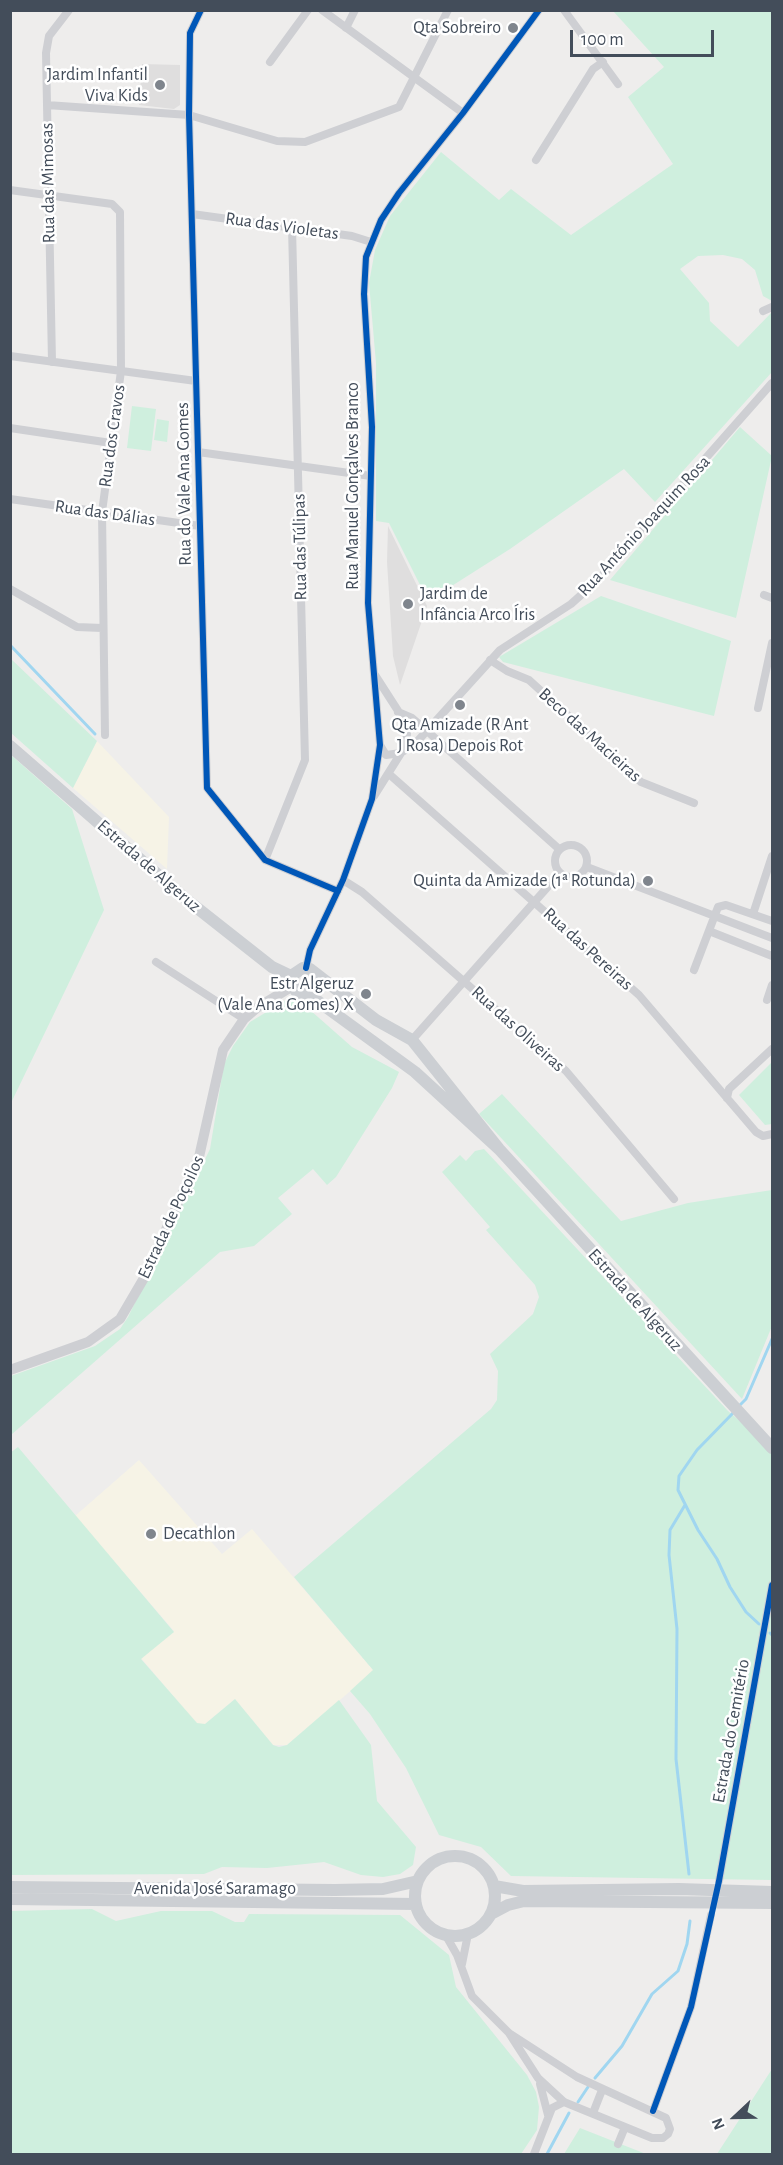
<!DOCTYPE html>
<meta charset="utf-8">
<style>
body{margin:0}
#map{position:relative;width:783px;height:2165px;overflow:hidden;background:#eeedec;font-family:"Alegreya Sans",sans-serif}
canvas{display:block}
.frame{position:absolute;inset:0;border:12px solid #434d5a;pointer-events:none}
.north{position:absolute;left:705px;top:2087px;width:60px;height:60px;-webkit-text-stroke:4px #fff;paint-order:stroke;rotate:248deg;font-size:16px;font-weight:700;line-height:24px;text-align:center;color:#434d5a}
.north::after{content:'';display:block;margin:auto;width:21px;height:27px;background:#434d5a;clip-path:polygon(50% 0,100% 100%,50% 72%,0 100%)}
.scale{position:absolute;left:570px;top:30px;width:144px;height:27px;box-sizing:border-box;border:3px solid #434d5a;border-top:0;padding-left:8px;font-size:18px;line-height:21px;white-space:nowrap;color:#434d5a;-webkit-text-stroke:4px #fff;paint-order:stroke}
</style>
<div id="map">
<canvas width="783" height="2165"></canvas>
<div class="frame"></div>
<div class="north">N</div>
<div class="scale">100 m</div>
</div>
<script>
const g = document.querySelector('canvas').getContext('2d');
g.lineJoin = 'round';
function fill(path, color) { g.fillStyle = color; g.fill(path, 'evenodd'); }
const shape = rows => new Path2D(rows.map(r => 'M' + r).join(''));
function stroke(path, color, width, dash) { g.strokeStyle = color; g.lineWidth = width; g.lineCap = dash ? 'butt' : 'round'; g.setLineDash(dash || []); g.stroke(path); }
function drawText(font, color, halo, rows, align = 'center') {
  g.font = font + ' "Alegreya Sans",sans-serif'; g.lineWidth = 5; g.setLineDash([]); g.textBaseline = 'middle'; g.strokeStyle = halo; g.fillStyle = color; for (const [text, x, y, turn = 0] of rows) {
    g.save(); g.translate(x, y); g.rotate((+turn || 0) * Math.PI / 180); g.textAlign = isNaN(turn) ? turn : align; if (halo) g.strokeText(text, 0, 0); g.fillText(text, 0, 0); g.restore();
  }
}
const commercial = shape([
 [97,741,169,817,167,869,73,788],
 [139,1460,222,1554,252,1529,374,1671,287,1745,273,1745,235,1699,205,1724,197,1724,141,1658,174,1631,75,1516]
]);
const education = shape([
 [142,64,180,65,180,105,174,109,139,105],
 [388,526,427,606,400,685,393,656,387,562]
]);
const green = shape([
 [613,11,772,11,772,301,763,296,755,270,742,259,723,255,698,256,680,269,709,303,710,321,738,347,772,312,772,372,655,502,624,469,510,549,428,601,389,523,376,521,376,363,369,283,375,250,390,216,441,152,499,200,511,189,571,235,673,164,628,97,664,67],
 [132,406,156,409,151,451,127,448],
 [157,419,169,421,167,442,154,440],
 [740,427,772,456,736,618,610,580],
 [601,596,731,641,714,716,503,662,499,657],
 [10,658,97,741,73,788,11,733],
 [11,755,72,809,104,910,11,1103],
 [288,999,310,1010,352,1047,399,1072,392,1088,336,1177,327,1185,313,1169,278,1198,292,1214,254,1246,220,1252,11,1435,11,1376,95,1346,120,1329,128,1317,210,1149,224,1064,233,1046,250,1022],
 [772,1062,772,1124,765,1125,739,1095],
 [502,1094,621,1221,688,1203,772,1190,772,1326,742,1399,479,1114],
 [484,1149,728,1411,772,1448,772,1880,511,1876,481,1847,439,1835,406,1768,370,1714,350,1691,373,1670,294,1577,491,1409,497,1400,498,1371,490,1354,533,1314,539,1297,535,1285,486,1230,490,1227,442,1172,460,1155,466,1161,475,1151],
 [18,1447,174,1632,141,1659,197,1723,205,1724,235,1699,273,1745,279,1747,287,1745,339,1700,371,1745,377,1801,416,1847,413,1865,400,1874,383,1877,361,1875,324,1862,267,1868,222,1867,204,1874,11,1875,10,1453],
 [92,1909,116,1921,161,1911,212,1911,235,1922,244,1922,249,1914,400,1915,449,1955,456,1987,527,2075,536,2092,539,2107,537,2130,521,2154,11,2154,11,1911],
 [772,2069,772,2154,717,2154],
 [580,2128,585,2130,646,2154,564,2154]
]);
const stream = shape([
 [10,645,95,734],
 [738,1407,746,1399,772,1339],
 [734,1412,697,1450,679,1476,678,1490,698,1530,717,1559,730,1587,746,1612,759,1624],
 [685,1505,670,1530,669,1555,677,1629,676,1759,689,1874],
 [770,1633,772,1635],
 [595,2078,622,2046,652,1994,678,1971,687,1944,690,1921],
 [578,2102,588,2087],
 [547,2154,569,2113]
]);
const minor = shape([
 [201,10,190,33,189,115,207,788,265,860,338,891],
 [322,10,463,113],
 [564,10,618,84],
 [346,28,355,10],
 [270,62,308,10],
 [47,105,189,115,277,141,305,142,399,107,448,10],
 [536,160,593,69,603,62],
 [10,190,112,204,120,212,121,371,102,512,105,735],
 [192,214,352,236,371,242],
 [763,311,772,307],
 [10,356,196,381],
 [52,362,46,53,49,36,69,10],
 [10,428,111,443],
 [198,452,371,476],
 [10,499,200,526],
 [10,589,77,627,102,628],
 [764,595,772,598],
 [490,660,507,671,529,680,641,782,694,803],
 [375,675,402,717,407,733,406,746,401,753,386,755,380,745],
 [758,708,772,643],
 [398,712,412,718,426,730,559,849],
 [402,752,414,745,500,650,571,604,600,578,772,383],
 [389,774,639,995,756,1132,763,1136,772,1134],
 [374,796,401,753],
 '555 861a16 16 0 1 1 32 0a16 16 0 1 1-32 0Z',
 [265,860,305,760,292,227],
 [587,867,772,938],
 [343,880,362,892,566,1071,674,1199],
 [753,914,772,856],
 [709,931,772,956],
 [156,962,244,1019],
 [306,968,310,950,343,880,372,799,380,745,368,603,372,427,364,294,366,257,381,220,399,193,463,113,539,10],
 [694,970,718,907,726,905,772,921],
 [767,1000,772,985],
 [412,1040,560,873],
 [727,1098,729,1089,772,1049],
 [719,1881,772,1585],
 [445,1934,457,1955,472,1996,509,2033,577,2077,666,2118,670,2129,668,2134,663,2138,652,2138,564,2102,538,2078,509,2033],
 [462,1964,468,1934],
 [540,2084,548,2115],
 [653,2111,691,2007,711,1915],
 [593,2113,602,2090],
 [618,2144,625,2127],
 [534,2154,552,2108,564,2102]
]);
const tertiary = shape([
 [10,1370,88,1342,120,1319,144,1278,199,1157,223,1050,244,1019,258,1007,293,986]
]);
const secondary = shape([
 [10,746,187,900,272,967,293,977],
 [499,1149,415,1072,319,1002,296,991,292,984,294,974,303,968,310,969,376,1020,412,1040,499,1149,772,1448],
 '415 1896a40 40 0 1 1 80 0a40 40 0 1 1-80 0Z',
 [494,1886,523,1891,679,1889,772,1892],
 [10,1887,335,1890,383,1889,418,1881],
 [10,1899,416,1904],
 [491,1914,508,1905,524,1901,772,1903]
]);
const cycleway = shape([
 [201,10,190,33,189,115,207,788,265,860,338,891],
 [306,968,310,950,343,880,372,799,380,745,368,603,372,427,364,294,366,257,381,220,399,193,463,113,539,10],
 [653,2111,691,2007,719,1881,772,1585]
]);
const markers = [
 [513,28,6,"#7f858d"],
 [160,85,6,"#7f858d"],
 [408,604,6,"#7f858d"],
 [460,705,6,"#7f858d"],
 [648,881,6,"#7f858d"],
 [366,994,6,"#7f858d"],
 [151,1534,6,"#7f858d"]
];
const poiNames = [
 ["Qta Sobreiro",501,28],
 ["Jardim Infantil",148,75],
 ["Viva Kids",148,96],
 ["Jardim de",420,594,"left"],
 ["Infância Arco Íris",420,615,"left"],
 ["Qta Amizade (R Ant",460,725,"center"],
 ["J Rosa) Depois Rot",460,746,"center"],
 ["Quinta da Amizade (1ª Rotunda)",636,881],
 ["Estr Algeruz",354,984],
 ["(Vale Ana Gomes) X",354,1005],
 ["Decathlon",163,1534,"left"]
];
const streetNames = [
 ["Rua das Mimosas",48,183,-91],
 ["Rua das Violetas",282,226,8],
 ["Rua dos Cravos",112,436,-82],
 ["Rua do Vale Ana Gomes",184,484,-91],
 ["Rua Manuel Gonçalves Branco",353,486,-90],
 ["Rua das Dálias",105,513,8],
 ["Rua António Joaquim Rosa",644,526,-47],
 ["Rua das Túlipas",300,547,-91],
 ["Beco das Macieiras",590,735,42],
 ["Estrada de Algeruz",149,866,41],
 ["Rua das Pereiras",588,949,42],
 ["Rua das Oliveiras",518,1029,42],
 ["Estrada de Poçoilos",171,1217,-65],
 ["Estrada de Algeruz",635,1300,48],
 ["Estrada do Cemitério",731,1731,-80],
 ["Avenida José Saramago",215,1889]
];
fill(commercial, '#f6f3e6');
fill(education, '#dfdede');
fill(green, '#cfefde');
stroke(stream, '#a0d6f0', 3);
stroke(minor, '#cecfd3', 8);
stroke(tertiary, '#cecfd3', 10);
stroke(secondary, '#cccfd3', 12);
stroke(cycleway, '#0057b8', 6);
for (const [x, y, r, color] of markers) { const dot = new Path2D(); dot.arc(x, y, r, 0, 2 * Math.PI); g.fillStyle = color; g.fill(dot); stroke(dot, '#fff', 2); }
drawText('18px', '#434d5a', '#fff', poiNames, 'right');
drawText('18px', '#434d5a', '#fff', streetNames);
</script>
